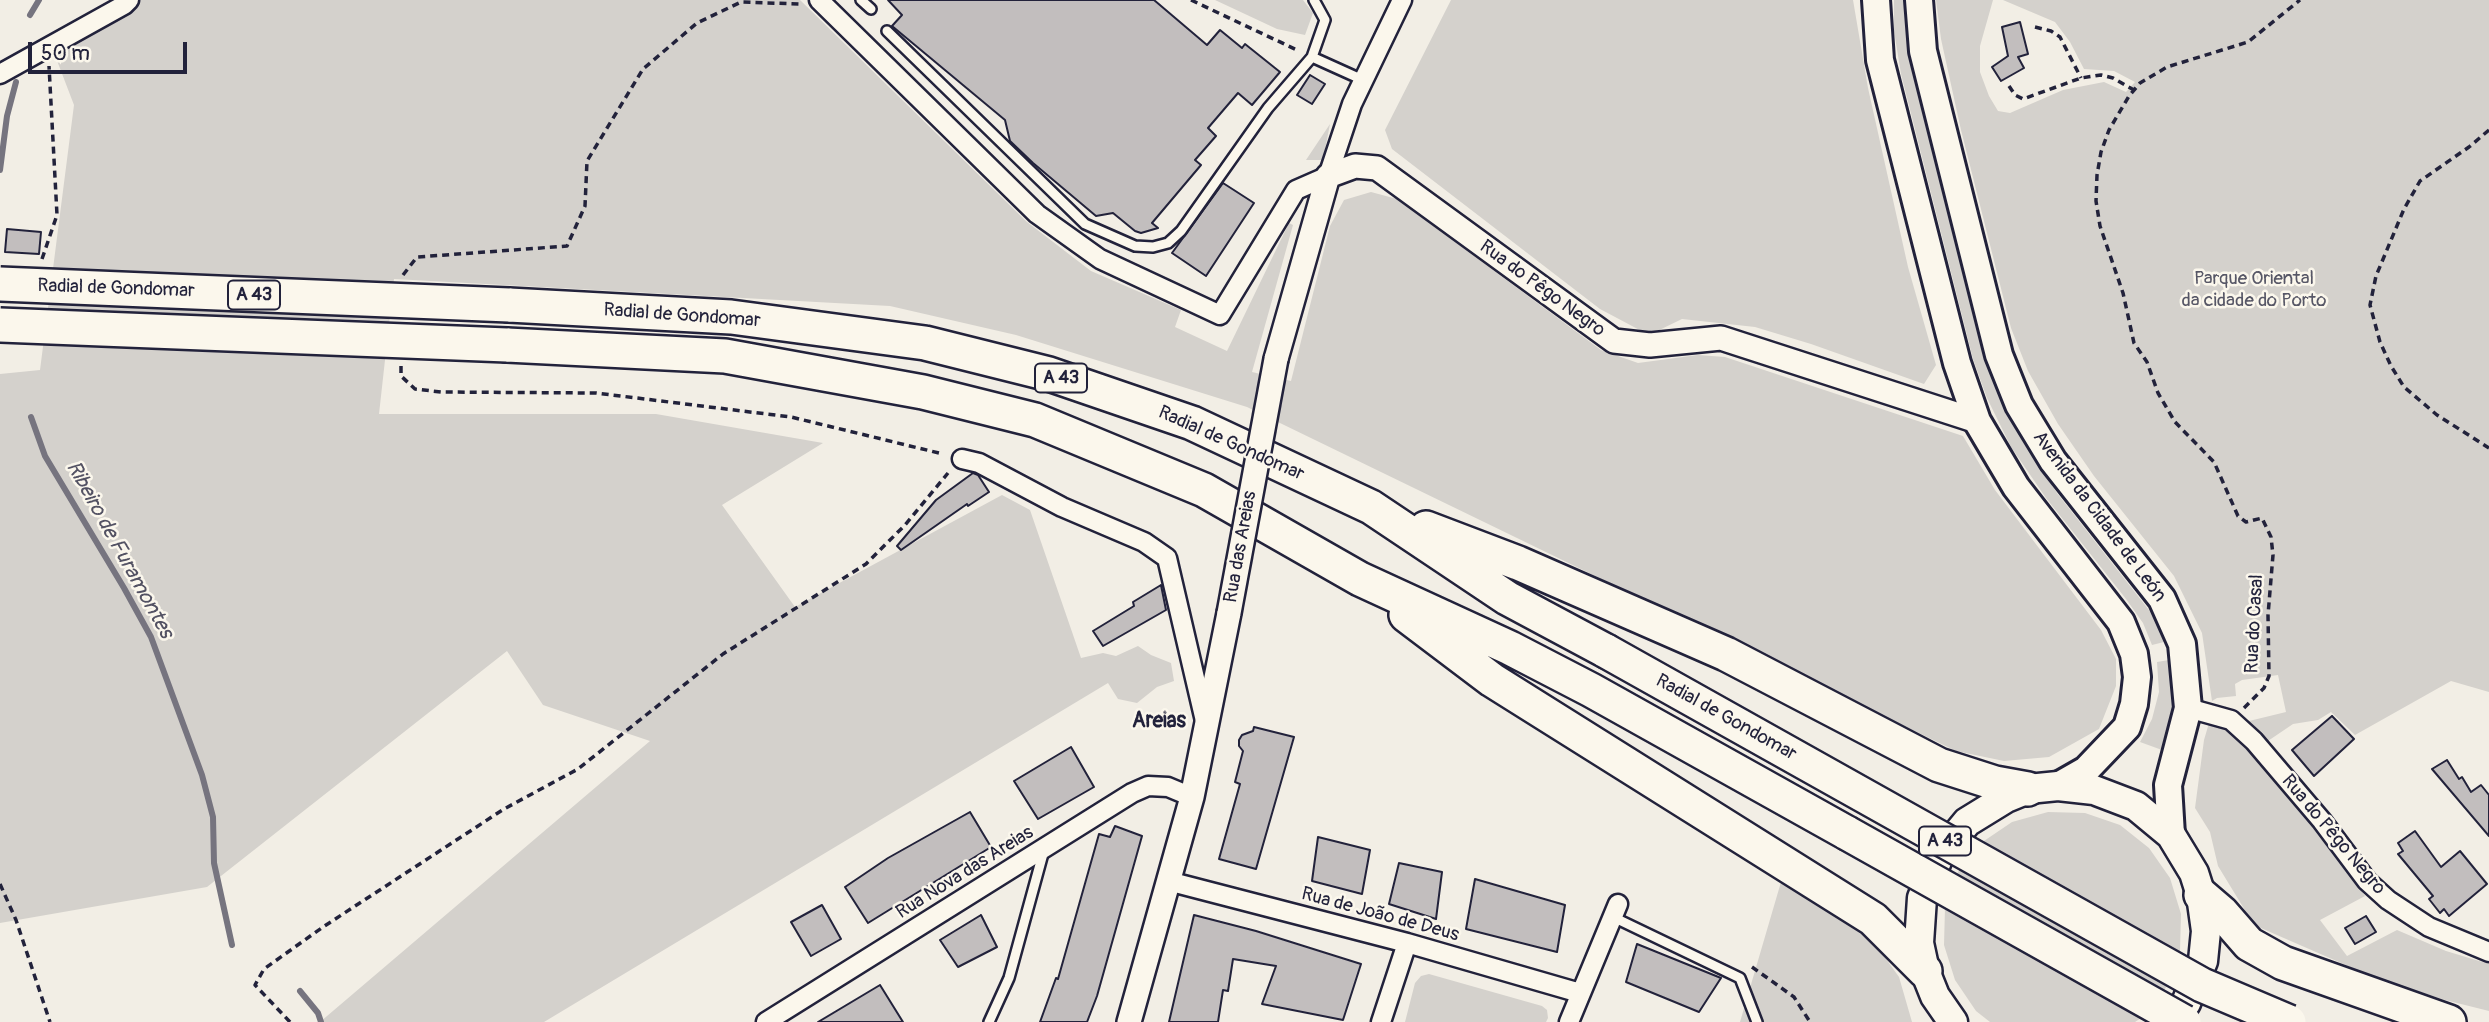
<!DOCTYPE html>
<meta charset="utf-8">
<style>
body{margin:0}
#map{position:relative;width:2489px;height:1022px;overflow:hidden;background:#f2eee5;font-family:Pangolin,sans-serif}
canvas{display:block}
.scale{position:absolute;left:28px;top:42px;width:159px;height:32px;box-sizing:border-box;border:4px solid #22223b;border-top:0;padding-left:9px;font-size:21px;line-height:24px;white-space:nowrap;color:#22223b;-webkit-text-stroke:5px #fbf7ec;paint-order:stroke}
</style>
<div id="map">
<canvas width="2489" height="1022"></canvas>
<div class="scale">50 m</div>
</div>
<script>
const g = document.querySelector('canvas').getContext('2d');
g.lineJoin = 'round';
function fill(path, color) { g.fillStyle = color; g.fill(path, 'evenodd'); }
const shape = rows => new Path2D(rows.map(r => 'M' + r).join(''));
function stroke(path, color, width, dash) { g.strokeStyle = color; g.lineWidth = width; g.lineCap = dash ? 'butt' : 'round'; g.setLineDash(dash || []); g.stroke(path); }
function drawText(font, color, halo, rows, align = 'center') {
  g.font = font + ' Pangolin,sans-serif'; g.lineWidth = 5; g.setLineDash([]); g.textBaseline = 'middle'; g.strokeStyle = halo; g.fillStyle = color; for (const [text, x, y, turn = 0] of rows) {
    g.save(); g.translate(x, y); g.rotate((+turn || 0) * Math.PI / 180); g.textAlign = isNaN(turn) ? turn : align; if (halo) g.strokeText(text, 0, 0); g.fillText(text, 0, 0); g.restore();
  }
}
const green = shape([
 [137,0,800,0,1027,222,1091,271,1181,310,1175,327,1227,351,1289,223,1293,225,1252,372,1291,381,1330,226,1344,200,1371,192,1397,199,1601,350,1638,363,1698,355,1725,357,1963,436,1995,490,2101,630,2116,659,2116,686,2099,729,2049,757,2004,761,1956,751,1247,407,1016,335,890,306,394,279,379,414,656,414,823,443,722,505,795,607,1002,495,1030,510,1081,658,1103,653,1116,656,1138,646,1151,655,1171,663,1174,681,1157,687,1137,703,1118,699,1108,683,544,1022,320,1022,650,741,543,705,507,651,207,887,0,923,0,374,40,370,74,105,56,58],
 [1215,0,1303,0,1313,13,1305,35,1277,29],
 [1451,0,1853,0,1868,88,1908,267,1936,365,1924,384,1811,344,1755,327,1682,319,1649,335,1600,309,1392,149,1385,130],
 [1894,0,1908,0,1907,31,1913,71,1984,355,1998,392,2023,442,2057,493,2156,619,2164,642,2152,645,2143,623,2126,599,2046,498,2011,447,1987,398,1973,359,1901,74,1894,31],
 [1936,0,1993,0,1980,46,1980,72,1989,96,1998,111,2010,113,2063,90,2104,82,2126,92,2135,82,2114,71,2084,69,2070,42,2055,22,2003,0,2489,0,2489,692,2451,681,2355,735,2331,712,2318,720,2293,724,2262,745,2245,722,2286,712,2278,675,2242,680,2235,684,2236,696,2217,698,2212,701,2202,633,2174,576,2094,476,2058,424,2028,371,2011,328,1961,130,1941,39],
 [1330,124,1323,160,1306,160],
 [2169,660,2173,692,2172,710,2162,750,2140,742,2152,719,2159,692,2157,662],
 [2209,723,2232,732,2274,776,2311,821,2365,896,2320,920,2347,956,2397,930,2446,951,2489,964,2489,1011,2445,1000,2371,976,2254,925,2218,866,2210,832,2195,808,2204,740],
 [2048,812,2085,813,2120,825,2149,848,2170,878,2181,914,2180,951,2167,986,2144,1016,2135,1022,1990,1022,1976,1011,1955,980,1944,945,1945,908,1958,872,1981,843,2012,822],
 [1781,882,1871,938,1899,977,1912,1022,1740,1022],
 [1429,974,1542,1006,1547,1010,1548,1018,1546,1022,1405,1022,1415,983,1421,976]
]);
const stream = shape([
 [30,15,39,0],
 [0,170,7,116,16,82],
 [31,417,45,456,124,588,151,637,202,775,213,817,214,863,232,945],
 [300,991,318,1013,321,1022]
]);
const building = shape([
 [888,0,1154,0,1207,45,1220,30,1242,48,1245,44,1280,72,1252,105,1238,93,1208,128,1216,136,1195,160,1201,165,1152,223,1158,228,1141,233,1135,231,1113,213,1096,216,1033,163,1010,141,1005,120,892,26,902,15,888,0],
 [2020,22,2028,54,2018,57,2024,68,2001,81,1992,67,2008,56,2002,27,2020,22],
 [1310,75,1325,84,1312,104,1297,95,1310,75],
 [1223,183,1254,203,1206,276,1172,253,1223,183],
 [7,229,41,232,39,254,5,252,7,229],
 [973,473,978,475,989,492,968,506,967,504,901,550,897,546,936,500,973,473],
 [1161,585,1166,610,1103,646,1093,631,1134,606,1133,602,1161,585],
 [2332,716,2354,739,2314,776,2292,750,2332,716],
 [1254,727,1294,737,1256,869,1219,859,1240,784,1235,782,1243,751,1239,746,1239,740,1242,735,1253,731,1254,727],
 [1071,747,1094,787,1038,819,1014,781,1071,747],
 [2447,760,2459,779,2462,777,2471,792,2481,785,2489,795,2489,836,2432,769,2447,760],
 [970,812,991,847,868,923,845,887,888,858,970,812],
 [1115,826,1142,836,1097,996,1087,1022,1040,1022,1056,978,1058,979,1099,834,1110,837,1115,826],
 [2415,831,2441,867,2460,851,2487,884,2449,916,2444,909,2440,913,2429,899,2433,896,2398,854,2403,851,2398,843,2415,831],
 [1318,837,1370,850,1362,894,1312,881,1318,837],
 [1399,863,1442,872,1436,919,1389,904,1399,863],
 [1475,879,1565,905,1557,952,1466,929,1475,879],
 [822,905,841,939,811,956,791,922,822,905],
 [981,915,997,947,958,967,940,940,981,915],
 [1194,915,1256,931,1361,964,1343,1020,1262,1004,1276,966,1233,959,1228,991,1223,990,1218,1022,1169,1022,1194,915],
 [2366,916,2376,932,2355,944,2345,928,2366,916],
 [1637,944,1721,978,1699,1012,1626,982,1637,944],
 [880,985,903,1022,818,1022,880,985]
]);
const path = shape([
 [1191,0,1297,50],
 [2035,27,2051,31,2060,37,2081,78],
 [2009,86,2015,95,2023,99,2081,78,2101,75,2113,78,2134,90],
 [2489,130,2469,147,2420,181,2404,209,2376,276,2370,305,2380,342,2391,366,2404,387,2437,415,2489,448],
 [42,259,57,215,49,66],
 [403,275,417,257,567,246,585,206,587,161,643,69,697,23,741,2,800,4],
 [401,366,401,376,415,389,441,392,596,393,791,417,943,454],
 [2244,708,2264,688,2269,676,2268,615,2273,555,2271,537,2262,518,2246,522,2238,516,2214,462,2175,422,2158,393,2147,362,2134,343,2123,293,2100,226,2096,201,2097,175,2101,152,2109,130,2129,96,2140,83,2167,67,2248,42,2300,0],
 [0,884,16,920,50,1022],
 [1752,967,1794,997,1810,1022],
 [290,1022,255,985,264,969,323,927,504,809,578,769,723,654,866,564,905,525,948,473]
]);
const service = shape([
 [861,0,871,9],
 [1314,0,1325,20,1312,57,1363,80],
 [887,31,1085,224,1135,246,1153,247,1168,243,1181,231,1268,108,1312,57],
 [1613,917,1740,978,1757,1022],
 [989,1022,1009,978,1044,850]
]);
const minor = shape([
 [819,0,1037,214,1100,259,1220,315,1296,190,1328,176,1352,104,1402,0],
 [0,74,124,5,129,0],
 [962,459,979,463,1062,507,1144,542,1167,558,1205,721],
 [2188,708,2231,720,2254,741,2322,821,2367,881,2388,900,2429,927,2489,952],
 [1168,881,1407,943,1580,993],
 [766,1022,1132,793,1148,786,1168,787,1192,797],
 [1381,1022,1407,943],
 [1569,1022,1618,904]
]);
const tertiary = shape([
 [1276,359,1328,176,1355,166,1377,168,1614,341,1650,345,1721,338,1977,421],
 [1129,1022,1192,797,1229,613]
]);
const secondary = shape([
 [1876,0,1880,60,1957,363,1977,421,2016,487,2121,622,2134,654,2137,677,2134,704,2127,727,2086,770,2058,786],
 [1919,0,1923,51,1999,355,2019,405,2053,461,2162,599,2182,644,2188,708,2168,785,2171,835]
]);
const primary = shape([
 [1953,1022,1935,996,1925,971,1919,943,1922,898,1939,856,1967,822,2006,798,2028,789,2058,786,2094,790,2136,806,2171,835,2194,873,2201,895,2206,931,2203,961,2186,1003,2170,1022]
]);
const motorway = shape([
 [509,305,731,317,925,343,1049,374,1192,423,1371,507,1507,598,1606,651],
 [507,345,725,356,923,392,1035,420,1204,490,1360,579,1510,648,1591,690,1847,833],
 [1426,528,1518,563,1726,654,1939,765,1995,783,2028,789],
 [1406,615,1492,680,1873,919,1925,971],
 [2201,895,2222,913,2249,944,2283,963,2449,1022]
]);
const tertiaryBridge = shape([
 [1229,613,1276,359]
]);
const motorwayBridge = shape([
 [0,284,509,305],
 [0,325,507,345],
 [1606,651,2202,985,2289,1022],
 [1847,833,2184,1022]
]);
const shields = [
 [254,295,52],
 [1061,378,52],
 [1945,841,52]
];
const shieldNames = [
 ["A 43",254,295],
 ["A 43",1061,378],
 ["A 43",1945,841]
];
const parkNames = [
 ["Parque Oriental",2254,279],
 ["da cidade do Porto",2254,301]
];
const streetNames = [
 ["Radial de Gondomar",116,289,2],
 ["Rua do Pêgo Negro",1542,289,36],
 ["Radial de Gondomar",682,316,4],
 ["Radial de Gondomar",1231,444,24],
 ["Avenida da Cidade de León",2099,517,53],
 ["Rua das Areias",1241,547,-80],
 ["Rua do Casal",2255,624,-87],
 ["Radial de Gondomar",1726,718,29],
 ["Rua do Pêgo Negro",2333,835,50],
 ["Rua Nova das Areias",965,873,-32],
 ["Rua de João de Deus",1380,915,15]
];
const waterNames = [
 ["Ribeiro de Furamontes",119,550,61]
];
const neighbourhoodNames = [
 ["Areias",1159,722]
];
fill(green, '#d4d1cc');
stroke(stream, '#76747f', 6);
fill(building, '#c2bebe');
stroke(building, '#22223b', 2);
stroke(service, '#22223b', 14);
stroke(minor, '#22223b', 23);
stroke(tertiary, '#22223b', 28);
stroke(secondary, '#22223b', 32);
stroke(primary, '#22223b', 33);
stroke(motorway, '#22223b', 38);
stroke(path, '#22223b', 3.5, [7, 5]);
stroke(service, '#fbf7ec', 9);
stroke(minor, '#fbf7ec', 18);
stroke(tertiary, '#fbf7ec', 23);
stroke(secondary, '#fbf7ec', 26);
stroke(primary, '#fbf7ec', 28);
stroke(motorway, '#fbf7ec', 33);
stroke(tertiaryBridge, '#22223b', 28, []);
stroke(motorwayBridge, '#22223b', 38, []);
stroke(tertiaryBridge, '#fbf7ec', 23);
stroke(motorwayBridge, '#fbf7ec', 33);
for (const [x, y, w] of shields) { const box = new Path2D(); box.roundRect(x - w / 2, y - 14.5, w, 29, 5); g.fillStyle = '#fbf7ec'; g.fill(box); stroke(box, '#22223b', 2); }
drawText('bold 18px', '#22223b', null, shieldNames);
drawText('19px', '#575766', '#fbf7ec', parkNames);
drawText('19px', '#22223b', '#fbf7ec', streetNames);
drawText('italic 21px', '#535263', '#fbf7ec', waterNames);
drawText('bold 21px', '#22223b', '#fbf7ec', neighbourhoodNames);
</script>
